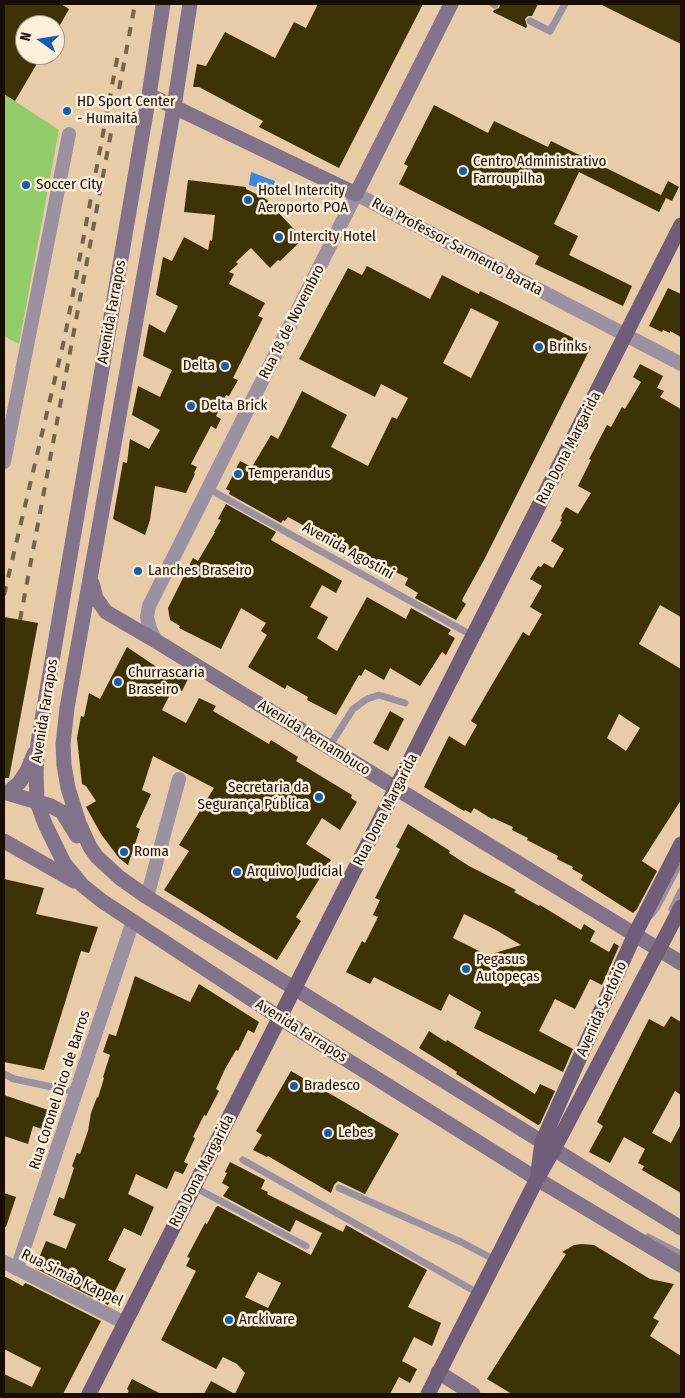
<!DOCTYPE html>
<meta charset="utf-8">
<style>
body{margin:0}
#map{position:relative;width:685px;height:1398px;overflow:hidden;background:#e8cba7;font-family:"Fira Sans Condensed",sans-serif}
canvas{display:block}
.frame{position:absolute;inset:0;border:5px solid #180e03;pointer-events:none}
.north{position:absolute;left:15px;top:15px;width:50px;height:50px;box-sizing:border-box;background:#fdefdc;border:1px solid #a19585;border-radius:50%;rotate:283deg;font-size:14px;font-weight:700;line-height:20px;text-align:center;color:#180e03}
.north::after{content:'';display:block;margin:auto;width:18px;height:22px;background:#115fae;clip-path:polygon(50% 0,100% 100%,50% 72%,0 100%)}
</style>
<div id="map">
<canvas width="685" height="1398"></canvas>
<div class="frame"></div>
<div class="north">N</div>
</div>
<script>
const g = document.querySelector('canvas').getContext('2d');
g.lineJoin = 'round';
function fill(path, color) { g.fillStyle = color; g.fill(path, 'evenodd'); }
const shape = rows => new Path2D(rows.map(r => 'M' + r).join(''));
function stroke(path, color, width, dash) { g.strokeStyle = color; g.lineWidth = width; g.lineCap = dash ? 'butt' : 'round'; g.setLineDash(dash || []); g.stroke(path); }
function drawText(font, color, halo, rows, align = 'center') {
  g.font = font + ' "Fira Sans Condensed",sans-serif'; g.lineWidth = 5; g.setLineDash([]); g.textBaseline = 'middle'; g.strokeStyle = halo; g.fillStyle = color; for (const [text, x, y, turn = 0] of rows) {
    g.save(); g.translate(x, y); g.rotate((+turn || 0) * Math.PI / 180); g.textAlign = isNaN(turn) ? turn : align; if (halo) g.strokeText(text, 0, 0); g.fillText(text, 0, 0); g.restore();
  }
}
const green = shape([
 [4,94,59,130,19,344,4,336]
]);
const water = shape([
 [251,172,275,181,272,191,249,185]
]);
const building = shape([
 [4,4,61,4,69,9,60,25,25,25,25,55,42,55,15,101,4,94],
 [318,4,423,4,339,168,259,127,263,121,199,87,193,87,197,64,206,66,225,32,275,58,294,22,306,28],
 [500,4,538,4,532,16,528,16,525,19,527,26,526,28,493,12,494,10,499,8],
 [600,4,681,4,681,44,636,22],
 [434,105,488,133,494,121,548,147,551,141,661,195,668,181,679,187,672,201,666,198,659,212,579,172,554,224,578,236,569,255,632,286,623,306,535,264,539,256,399,184,408,166,404,164],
 [188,180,246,187,246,189,266,199,303,239,280,261,278,260,270,268,251,248,236,262,238,264,229,272,234,274,229,284,265,303,258,316,263,318,233,378,238,380,229,396,226,395,216,416,221,419,216,429,211,426,191,464,197,467,194,473,195,474,186,493,155,486,150,520,145,535,113,519,123,462,127,463,130,439,149,449,160,430,132,415,138,386,160,397,172,370,143,356,149,324,165,333,178,306,156,295,163,257,172,261,184,237,208,250,210,240,212,241,215,215,184,212],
 [367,266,430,299,442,275,479,294,480,291,591,347,484,560,463,598,462,601,466,604,456,620,415,598,418,593,405,585,408,578,336,543,288,517,285,521,283,520,281,523,229,494,230,491,226,489,240,461,252,467,271,435,278,439,302,391,347,415,331,447,368,466,392,417,397,419,408,398,381,384,375,397,299,359,348,268,362,275],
 [471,308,499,322,471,378,443,363],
 [668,288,681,294,681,337,670,331,670,333,663,330,662,332,649,326],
 [640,364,663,376,657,388,664,391,660,397,681,409,681,617,660,605,639,644,681,669,681,800,642,861,657,871,637,909,633,913,581,880,583,875,572,869,573,867,557,859,558,856,527,840,528,838,512,830,513,827,493,818,492,819,474,808,471,813,465,810,464,811,424,787,449,736,465,746,477,725,471,721,487,693,523,632,529,636,542,614,530,607,542,586,530,579,538,566,541,567,544,563,553,568,564,549,551,541,562,522,560,521,562,517,561,516,566,507,578,514,591,493,578,486,591,460,589,459,607,425,611,427,622,407,625,409,641,382,633,377],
 [619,714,640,728,626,751,607,738],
 [226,504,276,532,271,540,342,581,336,593,322,585,310,607,328,617,317,638,337,651,367,597,406,619,411,608,451,630,448,634,455,638,446,655,442,652,420,686,390,668,384,680,365,669,361,676,359,675,336,715,307,700,308,697,287,685,285,689,248,667,267,635,261,631,266,623,241,608,221,649,179,628,180,626,170,620,168,608,193,558,198,561,215,532,214,532,221,520,218,519],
 [4,617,38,623,9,778,4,778],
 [127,647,167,674,170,668,188,679,182,691,174,687,162,710,186,723,199,698,216,706,213,711,269,744,271,740,298,757,296,761,352,795,351,798,357,802,340,830,322,818,306,844,331,860,296,917,301,921,277,960,164,890,189,851,179,845,214,788,153,756,142,790,151,794,136,827,140,829,128,865,119,858,101,834,86,807,96,801,86,786,82,784,77,738,81,716,84,717,89,693,100,699],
 [390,711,404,719,388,751,373,743],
 [408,824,450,851,449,853,469,866,516,890,514,892,539,906,540,905,581,930,584,924,595,931,590,941,609,952,614,943,619,946,602,985,590,979,575,1009,555,999,539,1031,573,1049,563,1072,474,1028,481,1012,449,994,441,1011,374,977,370,984,346,972,362,941,365,943,378,917,373,915,380,900,375,898,400,849,396,847],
 [464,914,496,930,521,945,495,953,491,957,453,938],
 [4,879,44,888,36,914,98,927,89,953,81,951,44,1070,4,1062],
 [135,976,190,1002,199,984,259,1022,254,1033,248,1030,238,1051,236,1050,225,1069,216,1089,219,1091,206,1116,204,1115,193,1137,195,1138,184,1162,188,1164,183,1174,175,1171,167,1189,136,1174,128,1194,154,1207,141,1236,124,1228,108,1260,126,1269,108,1305,35,1268,46,1241,66,1249,76,1224,53,1215,59,1197,64,1199,74,1168,72,1166,77,1153,80,1154,88,1131,91,1113,97,1097,98,1098,104,1078,103,1077,110,1055,103,1052,109,1034,116,1036],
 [671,1016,681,1022,681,1095,675,1091,652,1133,671,1143,681,1124,681,1193,642,1170,644,1166,638,1163,645,1149,624,1137,610,1163,589,1152,603,1126,597,1122,649,1019,664,1027],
 [429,1031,446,1042,447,1040,535,1094,540,1084,555,1091,540,1124,538,1125,466,1080,456,1074,457,1072,451,1068,419,1048],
 [291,1071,399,1134,365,1194,338,1181,334,1185,331,1193,268,1156,267,1157,253,1150,262,1135,256,1131],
 [4,1095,48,1110,42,1129,33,1126,28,1144,4,1136],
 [230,1162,265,1180,261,1189,268,1192,267,1194,343,1232,346,1225,427,1270,408,1307,441,1323,432,1346,414,1337,402,1361,417,1369,410,1383,399,1377,390,1394,204,1394,211,1381,235,1394,245,1373,237,1364,223,1357,216,1369,161,1340,196,1271,186,1266,190,1258,187,1257,205,1223,207,1224,216,1207,218,1206,311,1255,322,1233,296,1220,290,1232,223,1196,229,1187,222,1183,227,1173,225,1172],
 [258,1272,281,1283,268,1308,245,1297],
 [4,1193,16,1197,6,1227,4,1226],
 [582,1244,594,1245,650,1279,674,1284,653,1318,659,1321,650,1336,681,1356,681,1394,512,1394,487,1379,566,1254,562,1252,574,1245],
 [4,1276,23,1286,25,1283,30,1285,101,1321,63,1394,4,1394,4,1374,32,1387,41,1368,4,1349],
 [132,1379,161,1394,127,1394,129,1391,127,1389]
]);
const lane = shape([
 [493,4,495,5],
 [530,21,550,31,565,4],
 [209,489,473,636],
 [329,747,353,709,367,699,379,695,405,703],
 [672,909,681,891],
 [651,915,657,907,681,861],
 [4,1074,14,1079,76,1092],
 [243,1160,478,1293],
 [194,1187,306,1246],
 [339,1188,461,1242,495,1260],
 [648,1237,681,1254]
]);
const street = shape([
 [4,462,69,134],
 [156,641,150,629,147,617,149,606,356,194,681,364],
 [147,897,179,779],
 [4,1262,125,1323],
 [17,1269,133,921]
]);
const secondary = shape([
 [163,4,149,95,38,743,36,771,37,802,45,824,64,863,82,885,102,901,280,1018,537,1179,681,1265],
 [190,4,174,107,67,708,63,744,64,765,68,788,79,823,90,847,97,857,120,878,147,897,681,1228],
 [149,95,356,194,451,4],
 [92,583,96,598,106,612,156,641,681,963],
 [7,793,51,806,62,812,77,836],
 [7,793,19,783,27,771,34,754],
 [4,841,74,881],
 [438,1372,473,1394]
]);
const primary = shape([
 [538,1172,542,1142,635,934,681,844],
 [89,1394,681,225],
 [428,1394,537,1179,554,1149,681,907]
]);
const rail = shape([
 [4,595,65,336,118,54],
 [20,620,135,4]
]);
const markers = [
 [67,111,5,"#115fae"],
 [463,171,5,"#115fae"],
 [26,185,5,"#115fae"],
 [248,200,5,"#115fae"],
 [279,237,5,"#115fae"],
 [539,347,5,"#115fae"],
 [225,366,5,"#115fae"],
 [191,406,5,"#115fae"],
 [238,474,5,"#115fae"],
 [138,571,5,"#115fae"],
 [118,682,5,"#115fae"],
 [319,797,5,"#115fae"],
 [124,852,5,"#115fae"],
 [237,872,5,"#115fae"],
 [466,969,5,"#115fae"],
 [294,1086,5,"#115fae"],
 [328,1133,5,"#115fae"],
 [229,1320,5,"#115fae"]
];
const poiNames = [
 ["HD Sport Center",77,102],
 ["- Humaitá",77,119],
 ["Centro Administrativo",473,162],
 ["Farroupilha",473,179],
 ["Soccer City",36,185],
 ["Hotel Intercity",258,191],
 ["Aeroporto POA",258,208],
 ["Intercity Hotel",289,237],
 ["Brinks",549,347],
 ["Delta",215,366,"right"],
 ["Delta Brick",201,406],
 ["Temperandus",248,474],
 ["Lanches Braseiro",148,571],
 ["Churrascaria",128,673],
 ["Braseiro",128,690],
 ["Secretaria da",309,788,"right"],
 ["Segurança Pública",309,805,"right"],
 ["Roma",134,852],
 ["Arquivo Judicial",247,872],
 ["Pegasus",476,960],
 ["Autopeças",476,977],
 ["Bradesco",304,1086],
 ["Lebes",338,1133],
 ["Arckivare",239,1320]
];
const streetNames = [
 ["Rua Professor Sarmento Barata",457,247,28],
 ["Avenida Farrapos",112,312,-80],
 ["Rua 18 de Novembro",292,322,-63],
 ["Rua Dona Margarida",569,448,-63],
 ["Avenida Agostini",348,551,29],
 ["Avenida Farrapos",45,711,-81],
 ["Avenida Pernambuco",314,738,32],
 ["Rua Dona Margarida",386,810,-63],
 ["Avenida Sertório",602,1009,-66],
 ["Avenida Farrapos",301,1031,32],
 ["Rua Coronel Dico de Barros",60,1090,-72],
 ["Rua Dona Margarida",202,1171,-63],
 ["Rua Simão Kappel",72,1278,26]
];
fill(green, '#91cc68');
fill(water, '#3c88df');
fill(building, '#3e3207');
stroke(lane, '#9c91a1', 7);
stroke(street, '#9c91a1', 14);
stroke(secondary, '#82738a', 15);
stroke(primary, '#6f5d79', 15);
stroke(rail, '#75634c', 4, [9, 9]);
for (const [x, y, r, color] of markers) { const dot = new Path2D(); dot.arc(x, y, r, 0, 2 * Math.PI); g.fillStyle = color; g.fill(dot); stroke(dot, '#fdefdc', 2); }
drawText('15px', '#180e03', '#fdefdc', poiNames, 'left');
drawText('15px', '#180e03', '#fdefdc', streetNames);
</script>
